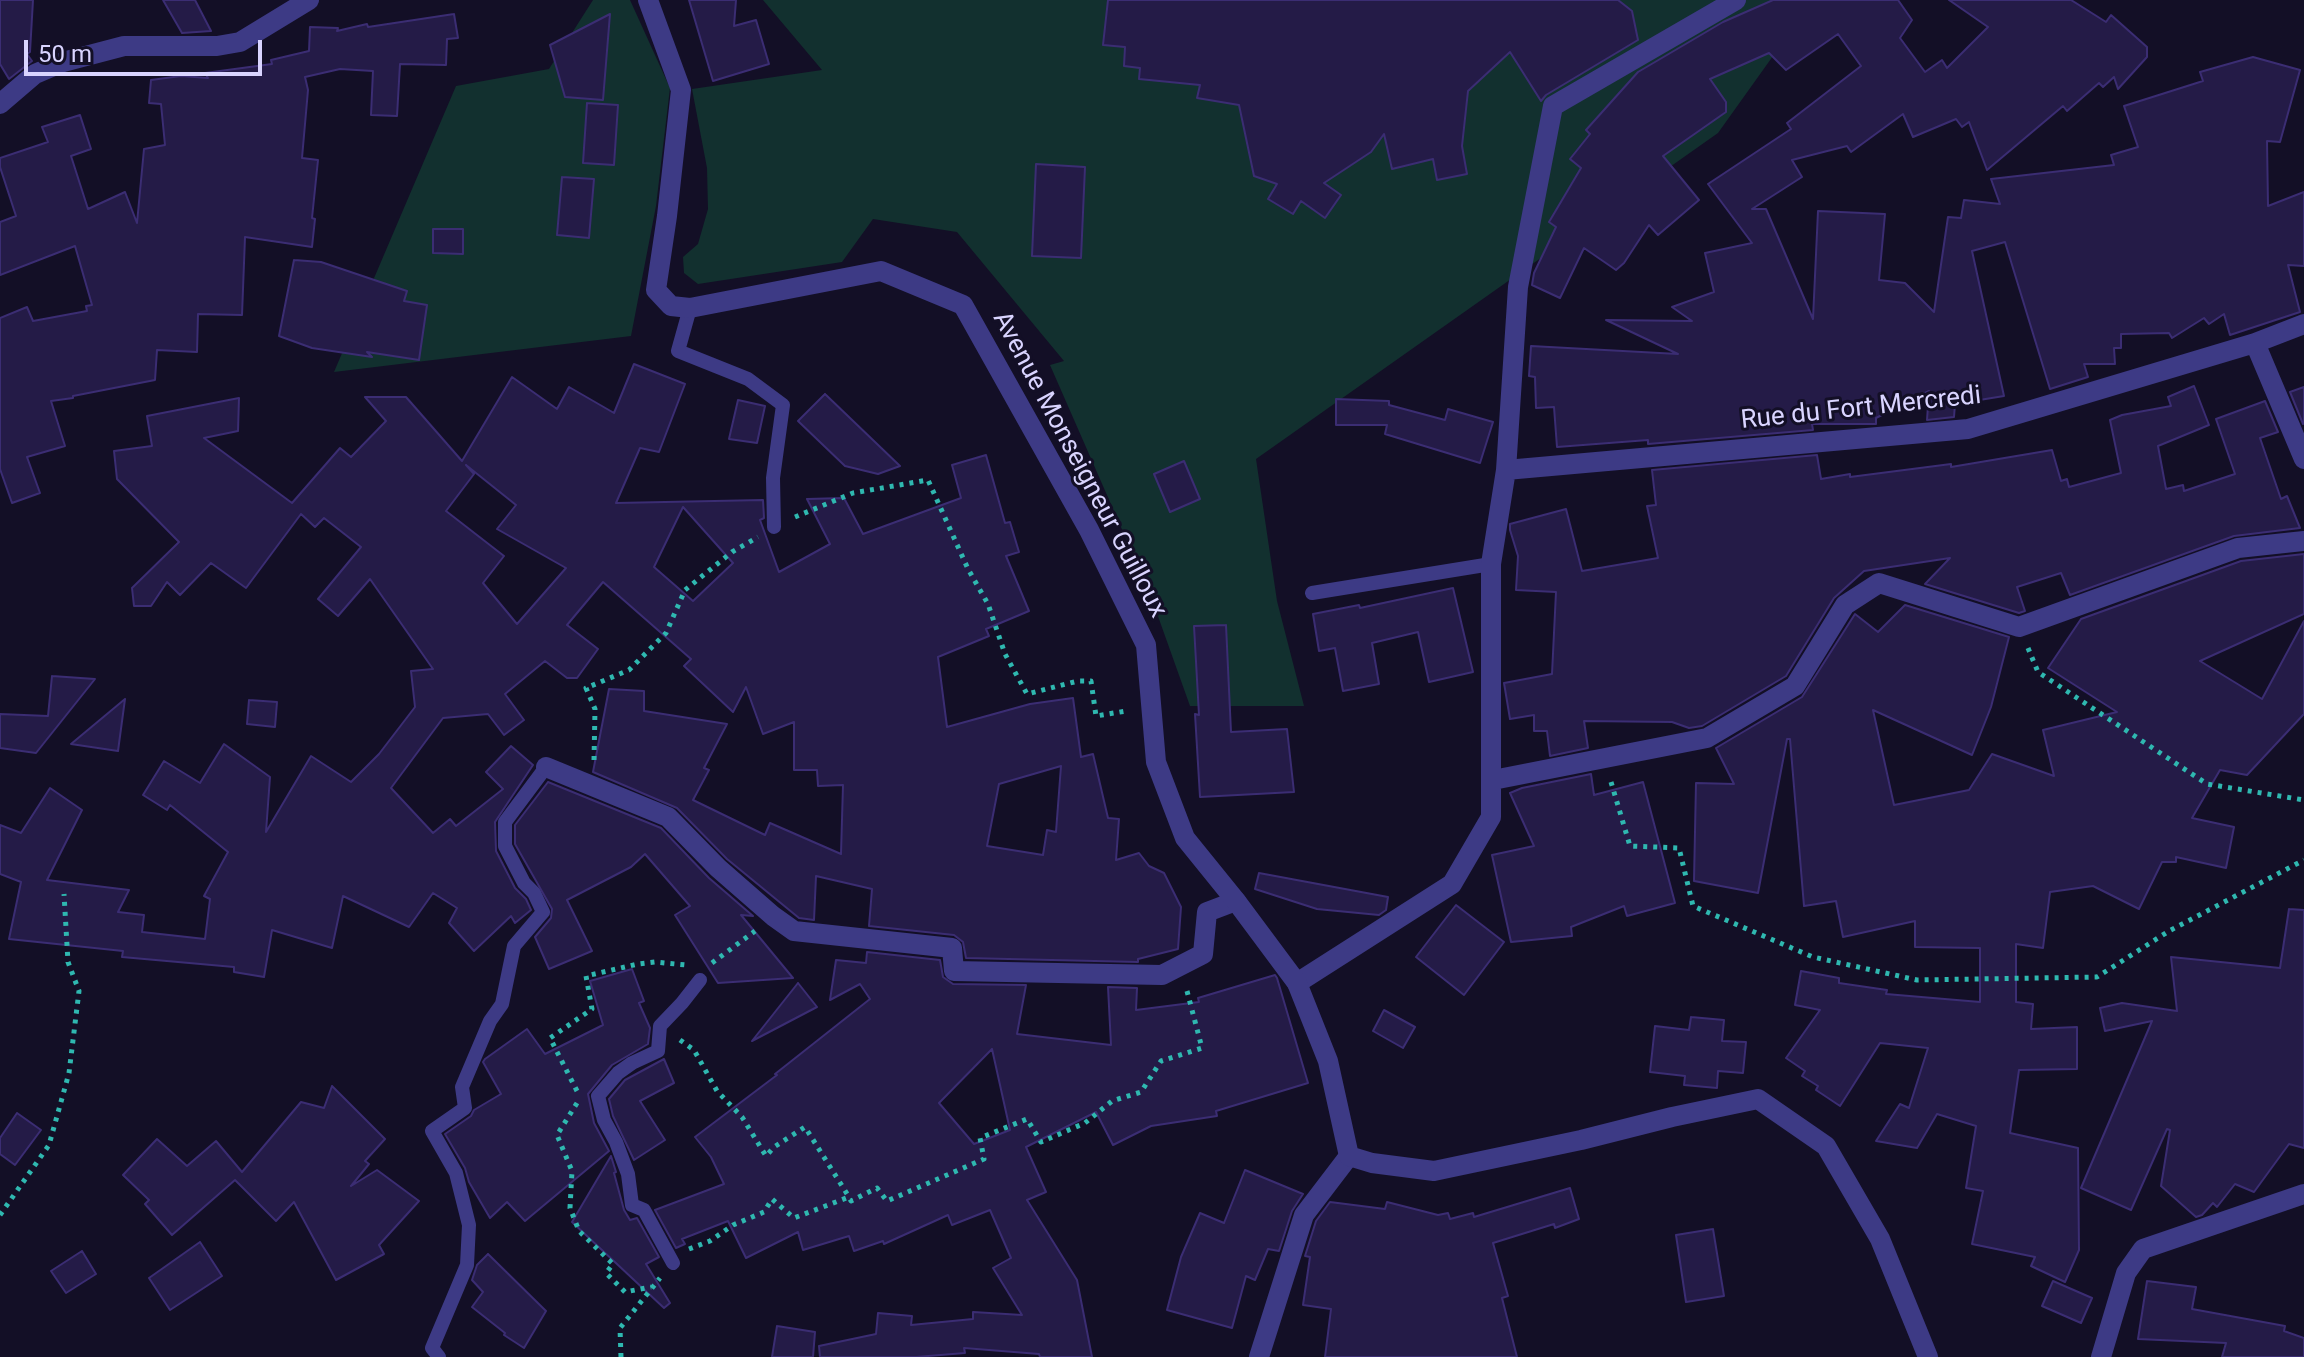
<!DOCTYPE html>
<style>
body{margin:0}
#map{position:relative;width:2304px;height:1357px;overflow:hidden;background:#130f26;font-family:Roboto,sans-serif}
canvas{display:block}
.scale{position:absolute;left:24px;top:40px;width:238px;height:36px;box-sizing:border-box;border:4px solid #d9d4ff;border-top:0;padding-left:10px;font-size:24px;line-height:28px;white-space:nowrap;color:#d9d4ff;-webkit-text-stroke:6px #130f26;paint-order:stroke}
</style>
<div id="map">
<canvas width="2304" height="1357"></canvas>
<div class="scale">50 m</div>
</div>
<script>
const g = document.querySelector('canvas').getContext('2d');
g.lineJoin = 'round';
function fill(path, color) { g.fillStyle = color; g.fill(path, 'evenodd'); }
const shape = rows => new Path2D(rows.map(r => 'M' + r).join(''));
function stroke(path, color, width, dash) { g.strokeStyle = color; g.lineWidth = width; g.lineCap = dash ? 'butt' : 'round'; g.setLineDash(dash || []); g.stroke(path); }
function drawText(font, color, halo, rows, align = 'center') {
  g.font = font + ' Roboto,sans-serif'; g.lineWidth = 6; g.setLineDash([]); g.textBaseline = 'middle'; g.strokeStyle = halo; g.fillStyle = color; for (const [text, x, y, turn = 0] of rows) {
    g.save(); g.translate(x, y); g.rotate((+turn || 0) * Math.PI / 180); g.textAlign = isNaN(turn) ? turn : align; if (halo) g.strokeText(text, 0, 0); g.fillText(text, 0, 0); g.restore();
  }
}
const green = shape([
 [593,0,630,0,670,88,656,206,631,336,334,372,456,86,549,69],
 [763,0,1813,0,1718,133,1256,459,1277,601,1304,706,1190,706,1149,591,1050,365,1064,361,957,232,873,219,842,262,698,284,684,273,683,257,698,244,708,209,707,168,692,89,822,70]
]);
const building = shape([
 [0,0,33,0,30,52,27,54,32,61,9,79,0,64,0,0],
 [163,0,195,0,211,31,182,33,163,0],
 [689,0,736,0,734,26,756,20,769,64,713,81,689,0],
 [1108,0,1618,0,1632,11,1638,40,1546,95,1541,101,1510,52,1468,91,1462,146,1467,174,1437,180,1433,159,1392,169,1384,134,1371,152,1324,183,1341,195,1325,218,1301,201,1293,214,1268,199,1277,184,1254,176,1239,105,1197,98,1200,85,1139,79,1140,68,1124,66,1125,47,1103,45,1108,0],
 [1773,0,1898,0,1912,20,1900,38,1925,72,1942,60,1947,68,1988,27,1949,0,2071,0,2106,22,2111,15,2147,47,2147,57,2118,89,2114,77,2103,87,2099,83,2067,111,2063,106,1987,170,1969,122,1962,127,1956,119,1913,137,1903,114,1851,152,1847,146,1792,160,1802,177,1752,209,1766,209,1813,319,1818,211,1885,214,1879,280,1905,283,1934,312,1948,217,1961,218,1964,200,2000,204,1991,179,2114,165,2111,155,2138,147,2124,106,2203,81,2200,72,2253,57,2300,70,2280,142,2267,141,2268,206,2304,192,2304,266,2288,265,2300,312,2230,335,2224,314,2209,324,2204,318,2172,338,2169,333,2121,334,2121,348,2114,348,2115,364,2084,364,2088,377,2050,389,2005,242,1972,251,2004,396,1955,404,1954,417,1927,420,1929,391,1876,418,1876,424,1812,424,1813,430,1648,444,1648,440,1557,447,1554,407,1536,408,1535,377,1529,376,1531,346,1678,354,1606,320,1692,321,1672,307,1714,292,1705,253,1752,243,1708,184,1791,129,1787,123,1861,66,1838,34,1786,70,1769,53,1710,79,1726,102,1726,112,1663,156,1699,200,1658,235,1649,225,1624,263,1616,270,1584,248,1560,298,1532,285,1534,273,1556,227,1549,222,1581,168,1570,159,1590,134,1586,130,1638,72,1723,22,1773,0],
 [454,14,458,38,447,39,446,65,400,64,397,116,371,115,373,71,340,69,305,77,308,90,302,158,318,160,312,218,315,219,312,247,245,237,242,315,198,314,197,352,157,350,155,380,73,396,73,398,51,401,65,446,27,457,40,493,12,503,0,469,0,318,27,307,33,321,87,311,86,306,92,305,75,246,0,275,0,222,16,216,0,167,0,158,48,142,42,127,80,115,91,149,71,156,88,209,125,192,137,223,144,149,165,145,161,104,149,103,151,80,181,76,208,78,205,73,272,64,271,60,309,51,310,27,338,28,337,31,367,24,368,27,454,14],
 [610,14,603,100,565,97,550,45,610,14],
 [587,103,618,105,614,165,583,163,587,103],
 [1036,164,1085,167,1081,258,1032,256,1036,164],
 [562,177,594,179,589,238,557,235,562,177],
 [433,229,463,229,463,254,433,253,433,229],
 [294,260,321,262,407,291,404,301,427,305,419,360,367,352,372,357,312,348,279,336,294,260],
 [634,364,685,384,659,452,640,448,616,503,763,500,764,518,760,520,779,572,830,544,807,499,844,498,863,534,961,498,952,465,986,455,1005,523,1010,522,1019,552,1006,556,1029,611,986,629,989,636,938,657,947,727,1030,704,1073,698,1081,757,1093,754,1108,818,1119,819,1116,860,1139,853,1149,866,1164,873,1181,907,1178,949,1138,959,1138,962,966,958,963,942,954,935,869,926,872,889,816,876,814,920,799,918,727,859,677,808,593,772,609,689,644,691,644,711,727,724,704,768,709,770,693,800,765,835,770,823,841,854,843,785,818,786,817,770,794,770,794,722,763,734,746,687,733,712,684,666,691,659,603,582,567,625,598,649,577,678,567,678,545,661,505,694,524,720,504,735,488,714,443,718,391,788,433,833,450,819,456,826,503,789,486,772,511,746,533,765,495,822,496,851,515,888,526,899,531,910,515,923,511,916,474,951,449,923,457,908,433,893,409,927,343,896,332,948,272,930,264,977,234,972,234,967,122,957,123,951,9,939,21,882,0,874,0,825,21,833,50,788,82,810,47,880,129,890,118,912,144,915,142,932,205,939,210,899,204,896,228,852,170,805,167,810,143,795,164,761,200,783,224,744,270,777,266,832,311,756,351,782,379,754,415,707,411,671,433,669,370,579,338,616,318,599,361,547,324,518,315,527,301,514,246,588,211,563,180,595,167,582,151,606,134,606,132,588,179,542,117,479,114,451,152,446,147,416,239,398,238,431,204,438,292,503,340,448,351,457,386,421,365,397,406,397,462,461,512,377,557,409,569,387,614,413,634,364],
 [466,465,516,505,497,529,566,568,517,624,483,583,504,556,446,511,474,474,466,465],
 [683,507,733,563,693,601,654,567,683,507],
 [1061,766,1056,832,1047,830,1043,855,987,846,999,784,1061,766],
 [2194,386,2209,425,2158,446,2166,489,2183,485,2184,491,2235,474,2216,419,2265,401,2278,432,2260,438,2281,499,2287,496,2300,528,2234,536,2070,595,2061,573,2017,587,2025,611,2019,613,1925,584,1950,558,1864,571,1834,598,1786,676,1702,726,1689,728,1672,722,1584,721,1588,748,1550,756,1547,731,1534,731,1534,715,1510,719,1504,683,1552,674,1556,592,1516,590,1518,556,1510,530,1510,524,1566,509,1582,571,1658,558,1647,506,1656,505,1652,470,1817,455,1821,479,1850,474,1850,477,1951,464,1951,467,2052,450,2061,481,2067,479,2069,487,2121,473,2110,420,2122,415,2171,406,2168,397,2194,386],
 [2304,387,2304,423,2303,424,2290,392,2304,387],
 [825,394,900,466,878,474,845,466,798,421,825,394],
 [1336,399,1389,401,1389,405,1445,420,1448,409,1493,422,1480,463,1385,434,1387,425,1336,425,1336,399],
 [738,400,765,406,757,443,729,439,738,400],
 [1184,461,1200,499,1170,512,1154,474,1184,461],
 [2304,554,2304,614,2200,661,2262,699,2304,621,2304,714,2247,775,2220,770,2192,818,2234,827,2226,868,2176,857,2176,862,2162,862,2139,909,2093,886,2050,892,2043,948,2016,944,2016,1002,2033,1004,2031,1029,2077,1027,2077,1069,2019,1070,2010,1133,2078,1148,2079,1250,2065,1282,2031,1266,2035,1257,1972,1244,1983,1191,1966,1188,1976,1126,1937,1114,1917,1148,1876,1141,1900,1104,1909,1108,1928,1048,1880,1043,1840,1106,1816,1090,1818,1086,1802,1076,1805,1071,1786,1058,1820,1010,1795,1005,1801,971,1839,978,1839,983,1887,990,1886,994,1980,1002,1980,948,1915,947,1915,921,1843,937,1836,901,1804,906,1790,739,1787,739,1758,893,1694,881,1696,783,1734,784,1716,748,1802,697,1855,614,1878,632,1905,605,2009,637,1991,707,1972,755,1873,710,1894,805,1969,790,1992,754,2054,776,2043,730,2117,712,2048,668,2081,619,2241,561,2304,554],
 [1453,588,1473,672,1429,682,1418,632,1372,643,1379,684,1343,691,1335,648,1319,651,1313,614,1359,605,1360,608,1453,588],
 [1226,625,1231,732,1287,729,1294,792,1200,797,1195,714,1199,715,1194,626,1226,625],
 [52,676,95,679,36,753,0,748,0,714,48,716,52,676],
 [125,699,118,751,71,744,125,699],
 [249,700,277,702,275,727,247,724,249,700],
 [1591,774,1594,795,1643,782,1675,903,1627,916,1624,906,1571,927,1572,936,1511,942,1492,855,1534,846,1510,793,1522,788,1591,774],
 [548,782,661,828,709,878,753,916,741,915,793,978,718,983,675,915,690,906,645,854,631,867,567,900,592,951,549,969,535,937,551,918,552,909,515,844,515,825,548,782],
 [1259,873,1388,897,1386,910,1379,915,1317,909,1255,889,1259,873],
 [1456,905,1504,942,1464,995,1416,957,1456,905],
 [2289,909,2304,910,2304,1148,2289,1144,2254,1192,2235,1184,2217,1207,2213,1203,2202,1215,2196,1217,2161,1186,2170,1130,2167,1129,2131,1210,2081,1188,2152,1021,2105,1031,2100,1008,2122,1003,2177,1011,2171,957,2280,968,2289,909],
 [867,952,940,960,943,977,953,984,1026,985,1017,1034,1111,1045,1108,987,1137,988,1136,1010,1199,1002,1198,998,1275,975,1277,978,1308,1083,1216,1111,1217,1116,1151,1126,1113,1145,1096,1112,1026,1147,1046,1192,1027,1200,1077,1280,1092,1357,1040,1357,1039,1354,964,1348,965,1353,916,1357,820,1357,819,1346,876,1334,878,1313,912,1316,911,1325,973,1319,973,1312,1022,1315,993,1268,1011,1258,990,1210,952,1225,948,1215,884,1244,883,1241,854,1251,849,1236,803,1250,798,1232,746,1258,728,1221,682,1239,685,1244,676,1248,655,1210,724,1184,711,1157,695,1137,777,1075,775,1074,870,999,860,984,830,1000,836,960,866,963,867,952],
 [992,1049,1010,1130,974,1144,939,1103,992,1049],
 [632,969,644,1001,639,1003,650,1028,648,1044,612,1065,588,1094,594,1123,609,1151,525,1221,507,1202,490,1218,469,1182,465,1168,445,1134,471,1116,474,1110,501,1094,483,1062,485,1059,527,1029,545,1054,603,1025,590,981,632,969],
 [798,983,817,1007,752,1041,798,983],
 [1384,1010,1415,1027,1403,1048,1373,1031,1384,1010],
 [1691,1017,1724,1020,1722,1041,1746,1042,1743,1073,1718,1071,1717,1088,1684,1085,1685,1076,1650,1072,1655,1026,1689,1030,1691,1017],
 [664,1059,674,1083,640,1101,665,1140,634,1160,613,1116,609,1099,625,1080,664,1059],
 [332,1086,385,1139,365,1161,369,1164,351,1186,377,1170,419,1201,379,1245,384,1254,336,1280,294,1202,276,1221,235,1180,172,1235,145,1204,149,1200,123,1175,157,1139,187,1166,216,1141,242,1172,301,1102,324,1108,332,1086],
 [17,1113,41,1130,15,1165,0,1154,0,1138,17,1113],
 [611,1156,616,1172,614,1173,624,1210,630,1220,637,1218,659,1257,646,1264,670,1303,664,1308,572,1222,611,1156],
 [1245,1170,1303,1194,1292,1211,1279,1251,1268,1249,1255,1280,1246,1276,1232,1328,1167,1310,1181,1257,1200,1213,1224,1223,1245,1170],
 [1570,1188,1579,1219,1555,1228,1554,1224,1493,1243,1508,1296,1502,1298,1517,1357,1325,1357,1331,1309,1303,1305,1310,1257,1305,1256,1316,1221,1330,1202,1385,1209,1387,1202,1438,1215,1448,1213,1450,1219,1473,1213,1474,1217,1570,1188],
 [1713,1229,1724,1296,1686,1302,1676,1235,1713,1229],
 [200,1242,222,1276,170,1310,149,1278,200,1242],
 [82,1251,96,1274,66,1293,51,1271,82,1251],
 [488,1254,546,1311,524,1348,504,1335,505,1333,472,1307,483,1292,472,1280,477,1265,488,1254],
 [2053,1281,2092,1298,2081,1323,2042,1306,2053,1281],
 [2147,1281,2196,1287,2192,1309,2285,1326,2284,1331,2304,1338,2304,1357,2222,1357,2226,1343,2138,1339,2147,1281],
 [777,1326,815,1332,813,1357,772,1357,777,1326]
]);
const path = shape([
 [795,517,853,493,928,480,968,569,988,604,1005,654,1027,694,1078,681,1091,681,1096,716,1126,711],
 [2028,648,2038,672,2207,784,2304,800],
 [594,760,595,709,586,688,629,670,666,633,685,590,732,552,758,537],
 [1611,782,1630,846,1679,848,1693,906,1813,957,1917,980,2097,977,2169,931,2304,860],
 [712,963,755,931],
 [680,1040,694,1050,717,1091,742,1117,766,1156,774,1147,805,1127,849,1197],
 [577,1091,550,1038,592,1009,586,976,638,964,655,962,686,965],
 [577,1103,557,1135,572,1171,570,1208,579,1231,613,1264,606,1273,625,1292,651,1287],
 [0,1215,49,1145,69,1073,79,991,68,962,64,894],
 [689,1249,710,1241,733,1225,764,1212,772,1199,794,1218,849,1197,851,1201,877,1188,887,1201,984,1159,980,1138,1027,1119,1041,1142,1085,1123,1112,1101,1141,1092,1161,1061,1202,1048,1187,991],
 [621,1357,620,1328,660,1278]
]);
const service = shape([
 [690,308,678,351,748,379,783,405,773,478,774,527],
 [1312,593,1491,564],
 [673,1263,644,1210,632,1205,628,1174,616,1142,604,1120,598,1096,618,1073,632,1063,658,1051,660,1026,682,1003,700,980],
 [439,1357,432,1348,467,1265,469,1225,456,1173,432,1131,465,1108,462,1087,490,1021,502,1004,514,946,543,912,534,893,524,883,505,846,505,822,546,767]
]);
const minor = shape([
 [0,104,35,74,63,62,124,46,217,46,240,42,309,0],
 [2255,343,2304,459],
 [1506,470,1968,429,2255,343,2304,324],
 [546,767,668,817,718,868,773,916,794,931,952,948,954,971,1162,975,1203,954,1207,912,1236,901],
 [1493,780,1707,738,1795,686,1845,605,1879,583,2019,627,2238,548,2304,541],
 [1297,983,1452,884,1491,817,1491,564,1506,470,1518,287,1553,106,1736,0],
 [1259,1357,1304,1215,1349,1156],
 [2101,1357,2126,1273,2143,1249,2304,1194]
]);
const tertiary = shape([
 [648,0,681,90,667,216,656,290,671,306,690,308,881,271,963,305,1089,530,1146,645,1156,762,1185,838,1236,901,1297,983,1328,1061,1349,1156,1372,1163,1434,1171,1581,1140,1672,1117,1758,1099,1826,1146,1880,1239,1928,1357]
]);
const streetNames = [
 ["Rue du Fort Mercredi",1861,409,-6],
 ["Avenue Monseigneur Guilloux",1079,465,62]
];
fill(green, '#12302f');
fill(building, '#241b47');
stroke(building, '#3b2d73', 2);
stroke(path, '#2fb8b0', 5, [4, 6]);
stroke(service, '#3d3a85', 14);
stroke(minor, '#3d3a85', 20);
stroke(tertiary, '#3d3a85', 20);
drawText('26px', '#d9d4ff', '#130f26', streetNames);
</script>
